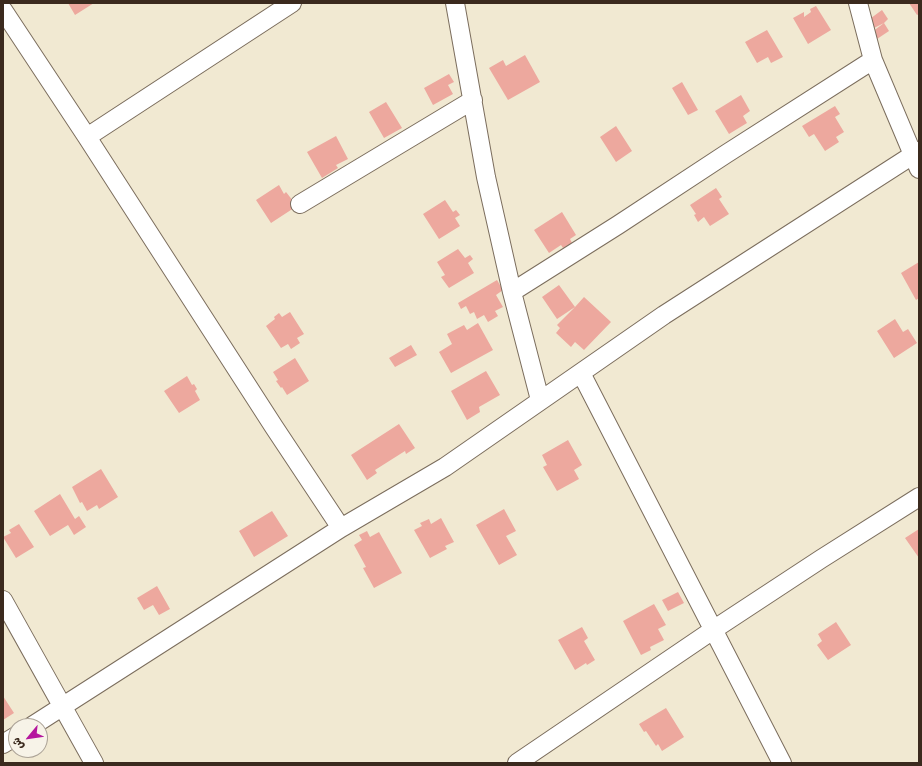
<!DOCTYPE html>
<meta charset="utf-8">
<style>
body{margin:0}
#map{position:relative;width:922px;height:766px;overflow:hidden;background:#f1e9d2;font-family:Pangolin,"Playpen Sans Arabic",sans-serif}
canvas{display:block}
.frame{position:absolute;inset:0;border:4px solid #3b2a1e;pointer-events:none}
.north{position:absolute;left:8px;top:718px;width:40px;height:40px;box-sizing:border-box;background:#f7f3e8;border:1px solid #aca397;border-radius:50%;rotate:241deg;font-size:11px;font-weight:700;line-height:16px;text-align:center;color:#3b2a1e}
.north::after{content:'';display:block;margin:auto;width:14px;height:18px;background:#b5179e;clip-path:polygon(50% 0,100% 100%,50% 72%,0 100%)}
</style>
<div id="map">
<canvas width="922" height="766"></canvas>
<div class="frame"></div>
<div class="north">ش</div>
</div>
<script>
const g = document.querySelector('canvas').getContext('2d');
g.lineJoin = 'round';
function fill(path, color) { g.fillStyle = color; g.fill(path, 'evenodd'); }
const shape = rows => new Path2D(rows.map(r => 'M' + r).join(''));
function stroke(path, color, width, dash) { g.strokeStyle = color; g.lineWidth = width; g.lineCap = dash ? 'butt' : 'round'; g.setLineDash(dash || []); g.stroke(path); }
const building = shape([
 [68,3,94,3,75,15],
 [909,3,919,3,919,14,917,15],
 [816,6,831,30,808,44,793,18,804,12,804,17,811,12,810,9],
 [882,10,888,19,884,23,889,31,877,39,872,32,884,23,872,29,867,21],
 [767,30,783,57,771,63,768,57,757,63,745,42],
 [525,55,540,82,508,100,489,68,503,60,506,66],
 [449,74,454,82,448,85,453,94,433,105,424,88],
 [682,82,698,110,688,115,672,88],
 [741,95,750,111,743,116,747,123,729,134,715,111],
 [386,102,402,128,384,138,369,112],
 [835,106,840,114,835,117,844,132,836,137,839,142,825,151,814,134,809,137,802,126],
 [616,126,632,151,616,162,600,137],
 [336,136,348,159,336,165,338,168,322,178,307,152],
 [279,185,284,194,286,192,297,206,271,223,256,200],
 [716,188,722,197,719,199,729,214,710,226,704,217,698,222,694,215,696,214,690,205],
 [445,200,453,212,456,210,460,215,455,218,460,226,439,239,423,214],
 [562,212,576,235,570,239,572,243,563,248,561,245,549,253,534,230],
 [458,249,465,258,470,255,473,259,468,263,474,273,449,288,441,277,445,275,437,262],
 [919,262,919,298,916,300,901,273],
 [497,280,503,290,496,295,503,307,495,311,498,316,488,322,484,315,477,319,474,312,470,314,466,306,461,309,458,303],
 [559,285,575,307,584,297,611,322,584,350,575,342,571,347,556,333,560,328,557,325,575,307,557,319,542,297],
 [290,312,304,334,297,338,300,343,291,349,288,344,281,348,266,326,275,319,274,317,279,313,282,317],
 [895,319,903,332,908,329,917,343,894,358,877,331],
 [478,323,493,350,451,373,439,352,452,344,447,334,464,325,467,330],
 [411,345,417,355,395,367,389,358],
 [295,358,309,381,287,395,282,387,281,388,276,381,278,380,273,372],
 [486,371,500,395,479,407,480,412,467,420,451,391],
 [187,376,192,385,194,384,197,389,195,391,200,400,179,413,164,391],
 [399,424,415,448,406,454,405,451,375,470,377,473,367,480,351,455],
 [568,440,582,465,574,470,579,479,557,491,543,467,547,465,542,455],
 [101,469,118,497,99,509,97,505,87,511,82,502,80,503,72,487],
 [60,494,75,519,79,516,86,527,74,535,68,525,50,536,34,511],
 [504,509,516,531,506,536,517,555,499,565,476,525],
 [272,511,288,536,254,557,239,531],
 [441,518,454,542,445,546,447,549,430,558,414,530,422,526,420,523,429,519,431,524],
 [19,524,34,547,16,558,3,537,11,533,9,530],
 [919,529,919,558,905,538],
 [367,531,370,537,379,532,402,573,374,588,363,568,366,567,354,545,362,540,359,535],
 [157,586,170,609,159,615,153,605,144,610,137,598],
 [678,592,684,603,668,611,662,600],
 [654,604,666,625,658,629,664,640,650,647,651,650,641,655,623,621],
 [836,622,851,645,828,660,817,645,822,641,818,634],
 [582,627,588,638,584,641,595,660,587,665,586,663,575,670,558,640],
 [3,696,14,713,3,720],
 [666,708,684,737,662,751,658,744,656,746,646,731,644,732,639,724]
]);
const street = shape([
 [455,3,486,177,512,292,540,400],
 [858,3,873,60,919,169],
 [3,10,87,137,274,427,341,528],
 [87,137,292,3],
 [300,204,473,100],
 [512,292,618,225,726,154,873,60],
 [581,373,782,763],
 [3,600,94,763],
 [32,726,341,528,445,467,664,315,919,151],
 [3,744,16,736],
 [517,763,713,630,821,559,919,497]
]);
fill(building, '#eda89e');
stroke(street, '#7b6d5d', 20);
stroke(street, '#fff', 18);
</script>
